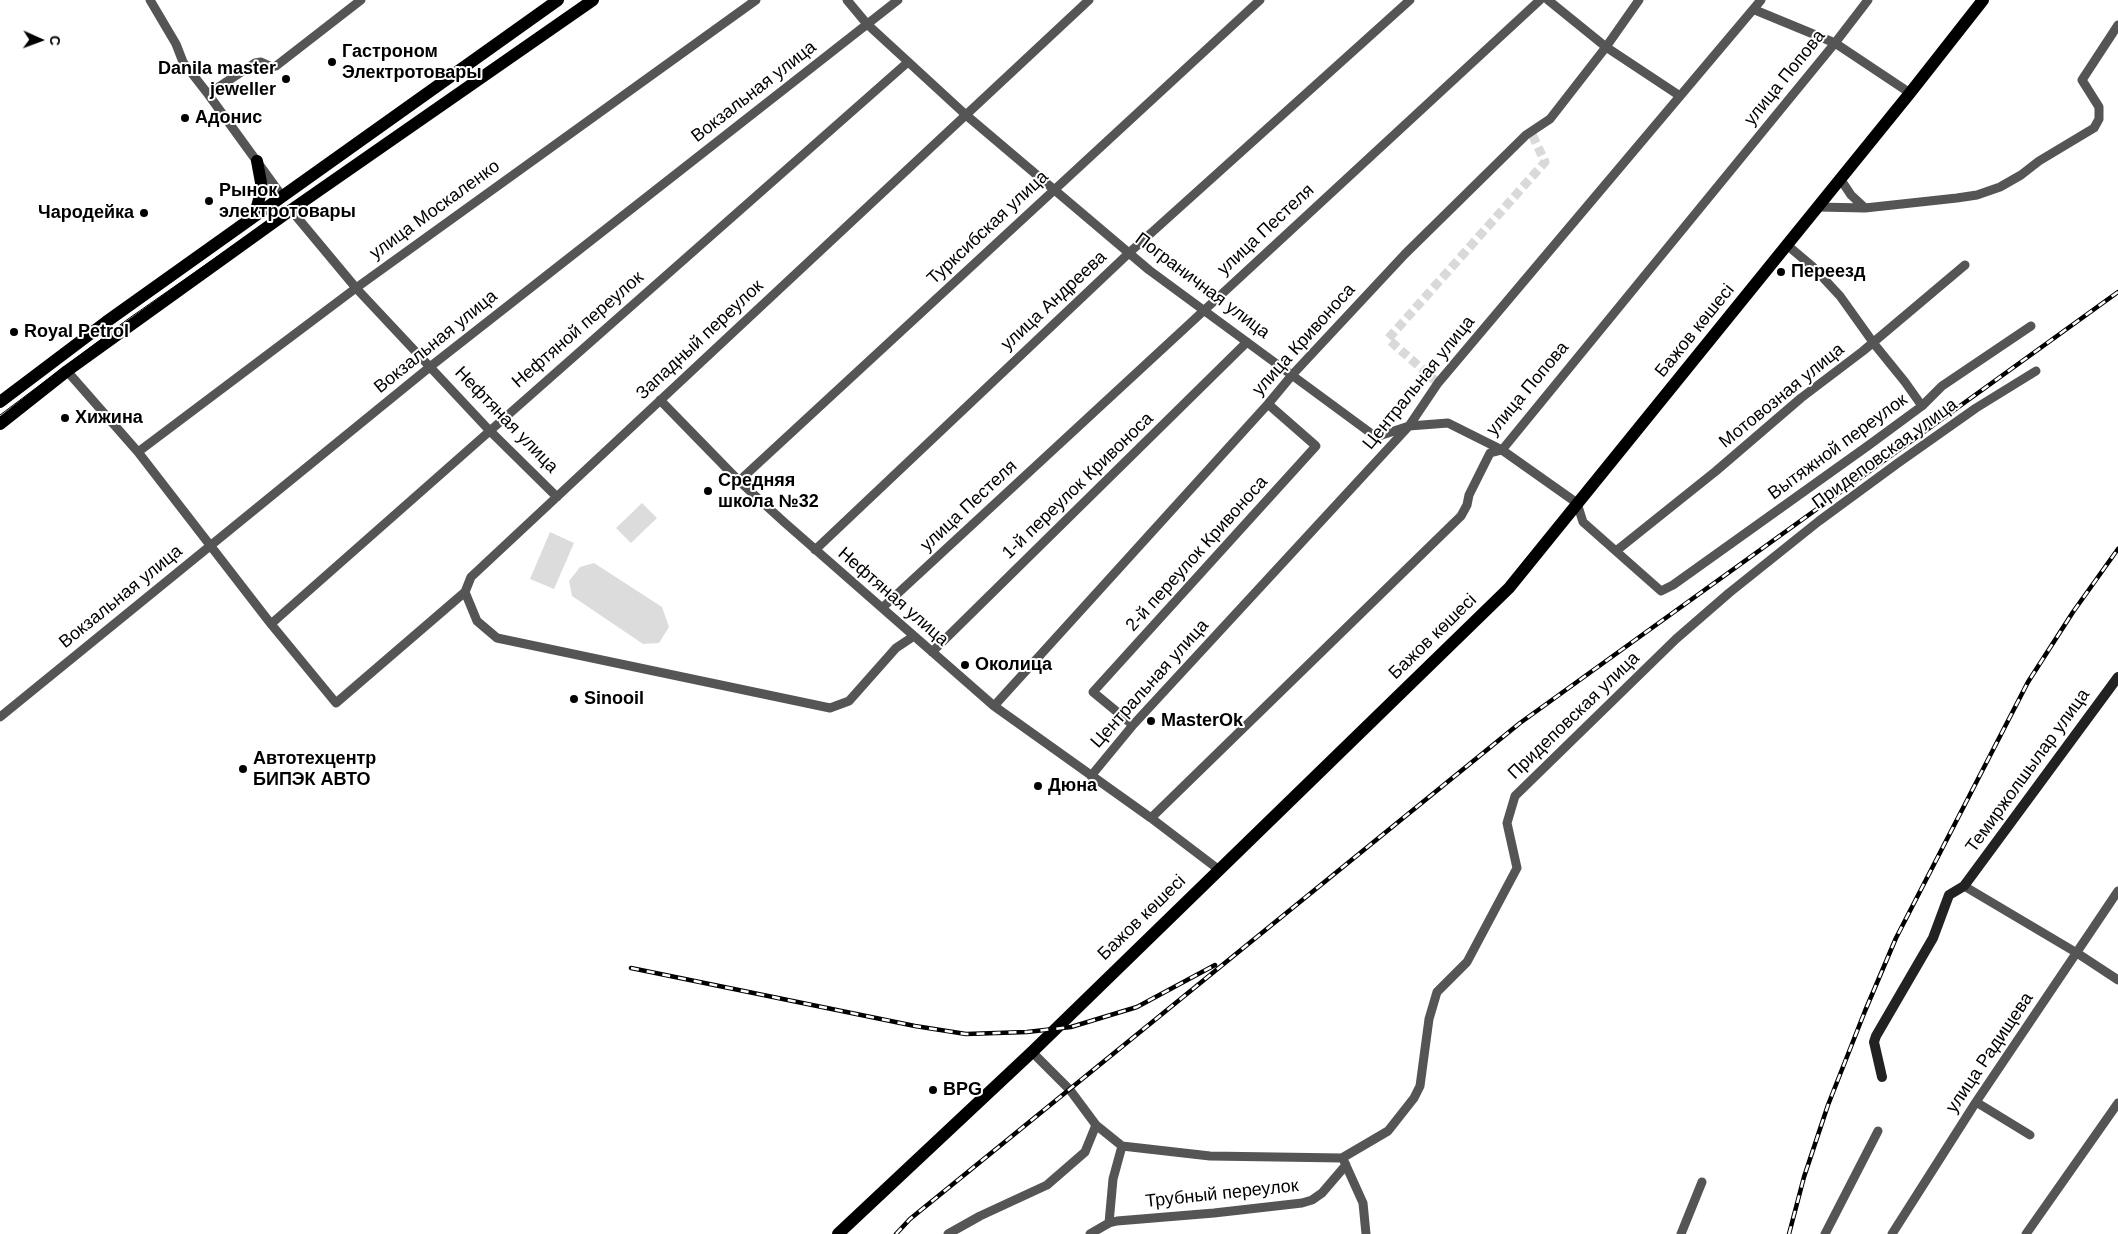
<!DOCTYPE html>
<meta charset="utf-8">
<style>
body{margin:0}
#map{position:relative;width:2118px;height:1234px;overflow:hidden;background:#fff;font-family:Arial,sans-serif}
canvas{display:block}
.north{position:absolute;left:15px;top:15px;width:50px;height:50px;-webkit-text-stroke:4px #fff;paint-order:stroke;rotate:92deg;font-size:14px;font-weight:700;line-height:20px;text-align:center;color:#000}
.north::after{content:'';display:block;margin:auto;width:18px;height:22px;background:#000;clip-path:polygon(50% 0,100% 100%,50% 72%,0 100%)}
</style>
<div id="map">
<canvas width="2118" height="1234"></canvas>
<div class="north">С</div>
</div>
<script>
const g = document.querySelector('canvas').getContext('2d');
g.lineJoin = 'round';
function fill(path, color) { g.fillStyle = color; g.fill(path, 'evenodd'); }
const shape = rows => new Path2D(rows.map(r => 'M' + r).join(''));
function stroke(path, color, width, dash) { g.strokeStyle = color; g.lineWidth = width; g.lineCap = dash ? 'butt' : 'round'; g.setLineDash(dash || []); g.stroke(path); }
function drawText(font, color, halo, rows, align = 'center') {
  g.font = font + ' Arial,sans-serif'; g.lineWidth = 4; g.setLineDash([]); g.textBaseline = 'middle'; g.strokeStyle = halo; g.fillStyle = color; for (const [text, x, y, turn = 0] of rows) {
    g.save(); g.translate(x, y); g.rotate((+turn || 0) * Math.PI / 180); g.textAlign = isNaN(turn) ? turn : align; if (halo) g.strokeText(text, 0, 0); g.fillText(text, 0, 0); g.restore();
  }
}
const green = shape([
 [642,503,657,518,631,543,616,528],
 [550,532,574,543,554,589,530,579],
 [594,563,662,607,669,627,659,643,643,644,572,596,569,581,580,567]
]);
const streetTunnel = shape([
 [1438,383,1388,339,1545,162,1531,132]
]);
const street = shape([
 [150,0,176,44,183,62,208,94,282,196],
 [847,0,867,24,966,115,1149,270,1376,437,1409,426,1448,423,1502,450,1577,503,1583,522,1661,591,1673,585,1869,445,1922,406,1942,386,2031,326],
 [1548,0,1606,47,1680,96],
 [1755,10,1835,43,1910,93],
 [208,94,255,63,261,62,272,67,276,66,361,0],
 [1841,180,1851,195,1865,208],
 [1818,207,1865,208,1957,198,1977,195,2000,187,2021,175,2039,161,2094,128,2099,119,2099,107,2082,80,2118,25],
 [291,210,356,288,489,430,557,497],
 [1787,245,1813,267,1840,296,1875,345,1905,382,1922,406],
 [67,371,138,452,271,624,336,703,465,592,471,577,1089,0],
 [660,400,739,481,784,522,994,706,1151,818,1218,869],
 [138,452,356,288,756,0],
 [739,481,1260,0],
 [815,550,1130,252,1410,0],
 [1616,551,1716,471,1801,398,1863,351,1965,265],
 [465,592,477,621,497,638,830,708,849,701,896,648,914,636],
 [882,608,1540,0],
 [271,624,908,62],
 [932,652,1247,342],
 [994,706,1268,404,1293,374,1405,254,1526,135,1550,119,1606,47,1639,0],
 [0,717,431,366,898,0],
 [1133,725,1093,692,1316,446,1268,404],
 [1091,776,1133,725,1409,426,1438,383,1761,0],
 [1151,818,1461,516,1467,505,1469,495,1490,453,1502,450,1835,43,1868,0],
 [1964,886,2077,953,2118,980],
 [1032,1052,1070,1090,1096,1125,1122,1146,1210,1156,1342,1158,1388,1131,1414,1098,1420,1086,1429,1019,1437,992,1467,962,1517,868,1507,823,1515,796,1676,639,1729,593,1819,521,1898,463,1976,408,2036,371],
 [1976,1102,2030,1135],
 [1344,1161,1363,1203,1366,1234],
 [1109,1223,1113,1179,1122,1146],
 [948,1234,980,1216,1047,1185,1085,1152,1096,1125],
 [1090,1234,1109,1223,1117,1221,1214,1213,1302,1203,1312,1200,1322,1193,1346,1165],
 [1681,1234,1702,1182],
 [1825,1234,1878,1131],
 [1892,1234,1976,1102,2118,891],
 [2026,1234,2118,1103]
]);
const secondary = shape([
 [1882,1077,1874,1042,1876,1036,1933,938,1949,895,1964,886,2118,677]
]);
const primary = shape([
 [255,214,262,188,257,161],
 [0,402,106,322,558,0],
 [0,424,67,371,291,210,593,0],
 [838,1234,1032,1052,1509,588,1910,93,1983,0]
]);
const tram = shape([
 [0,415,128,319,584,0]
]);
const rail = shape([
 [631,968,915,1026,966,1034,1027,1032,1071,1027,1137,1007,1215,965],
 [896,1234,910,1219,1520,723,2118,292],
 [1789,1234,1804,1177,1828,1105,1865,1011,1896,938,2028,682,2073,612,2118,549]
]);
const markers = [
 [332,62,5,"#000"],
 [286,79,5,"#000"],
 [185,118,5,"#000"],
 [209,201,5,"#000"],
 [144,213,5,"#000"],
 [1781,272,5,"#000"],
 [14,332,5,"#000"],
 [65,418,5,"#000"],
 [708,491,5,"#000"],
 [965,665,5,"#000"],
 [574,699,5,"#000"],
 [1151,721,5,"#000"],
 [243,769,5,"#000"],
 [1038,786,5,"#000"],
 [933,1090,5,"#000"]
];
const poiNames = [
 ["Гастроном",342,52],
 ["Электротовары",342,73],
 ["Danila master",276,69,"right"],
 ["jeweller",276,90,"right"],
 ["Адонис",195,118],
 ["Рынок",219,191],
 ["электротовары",219,212],
 ["Чародейка",134,213,"right"],
 ["Переезд",1791,272],
 ["Royal Petrol",24,332],
 ["Хижина",75,418],
 ["Средняя",718,481],
 ["школа №32",718,502],
 ["Околица",975,665],
 ["Sinooil",584,699],
 ["MasterOk",1161,721],
 ["Автотехцентр",253,759],
 ["БИПЭК АВТО",253,780],
 ["Дюна",1048,786],
 ["BPG",943,1090]
];
const streetNames = [
 ["улица Попова",1785,78,-51],
 ["Вокзальная улица",754,92,-38],
 ["улица Москаленко",435,210,-36],
 ["Турксибская улица",988,228,-43],
 ["улица Пестеля",1266,230,-43],
 ["Пограничная улица",1202,286,37],
 ["улица Андреева",1054,301,-43],
 ["Нефтяной переулок",578,330,-41],
 ["Бажов көшесі",1695,331,-51],
 ["Западный переулок",700,340,-43],
 ["улица Кривоноса",1304,340,-48],
 ["Вокзальная улица",436,342,-39],
 ["Центральная улица",1419,383,-51],
 ["улица Попова",1528,389,-50],
 ["Мотовозная улица",1782,396,-39],
 ["Нефтяная улица",506,420,46],
 ["Вытяжной переулок",1838,447,-36],
 ["Придеповская улица",1885,454,-36],
 ["1-й переулок Кривоноса",1078,486,-44],
 ["улица Пестеля",969,506,-43],
 ["2-й переулок Кривоноса",1197,554,-48],
 ["Вокзальная улица",121,597,-39],
 ["Нефтяная улица",893,597,41],
 ["Бажов көшесі",1433,637,-44],
 ["Центральная улица",1150,684,-48],
 ["Придеповская улица",1574,716,-44],
 ["Темиржолшылар улица",2028,771,-54],
 ["Бажов көшесі",1142,918,-44],
 ["улица Радищева",1990,1053,-56],
 ["Трубный переулок",1222,1194,-6]
];
fill(green, '#dcdcdc');
stroke(streetTunnel, '#d9d9d9', 9, [9, 4.5]);
stroke(street, '#555', 9);
stroke(secondary, '#222', 10);
stroke(primary, '#000', 12);
stroke(tram, '#000', 1);
stroke(rail, '#000', 4.5);
stroke(rail, '#fff', 2.5, [8]);
for (const [x, y, r, color] of markers) { const dot = new Path2D(); dot.arc(x, y, r, 0, 2 * Math.PI); g.fillStyle = color; g.fill(dot); stroke(dot, '#fff', 2); }
drawText('bold 18px', '#000', '#fff', poiNames, 'left');
drawText('18px', '#000', '#fff', streetNames);
</script>
